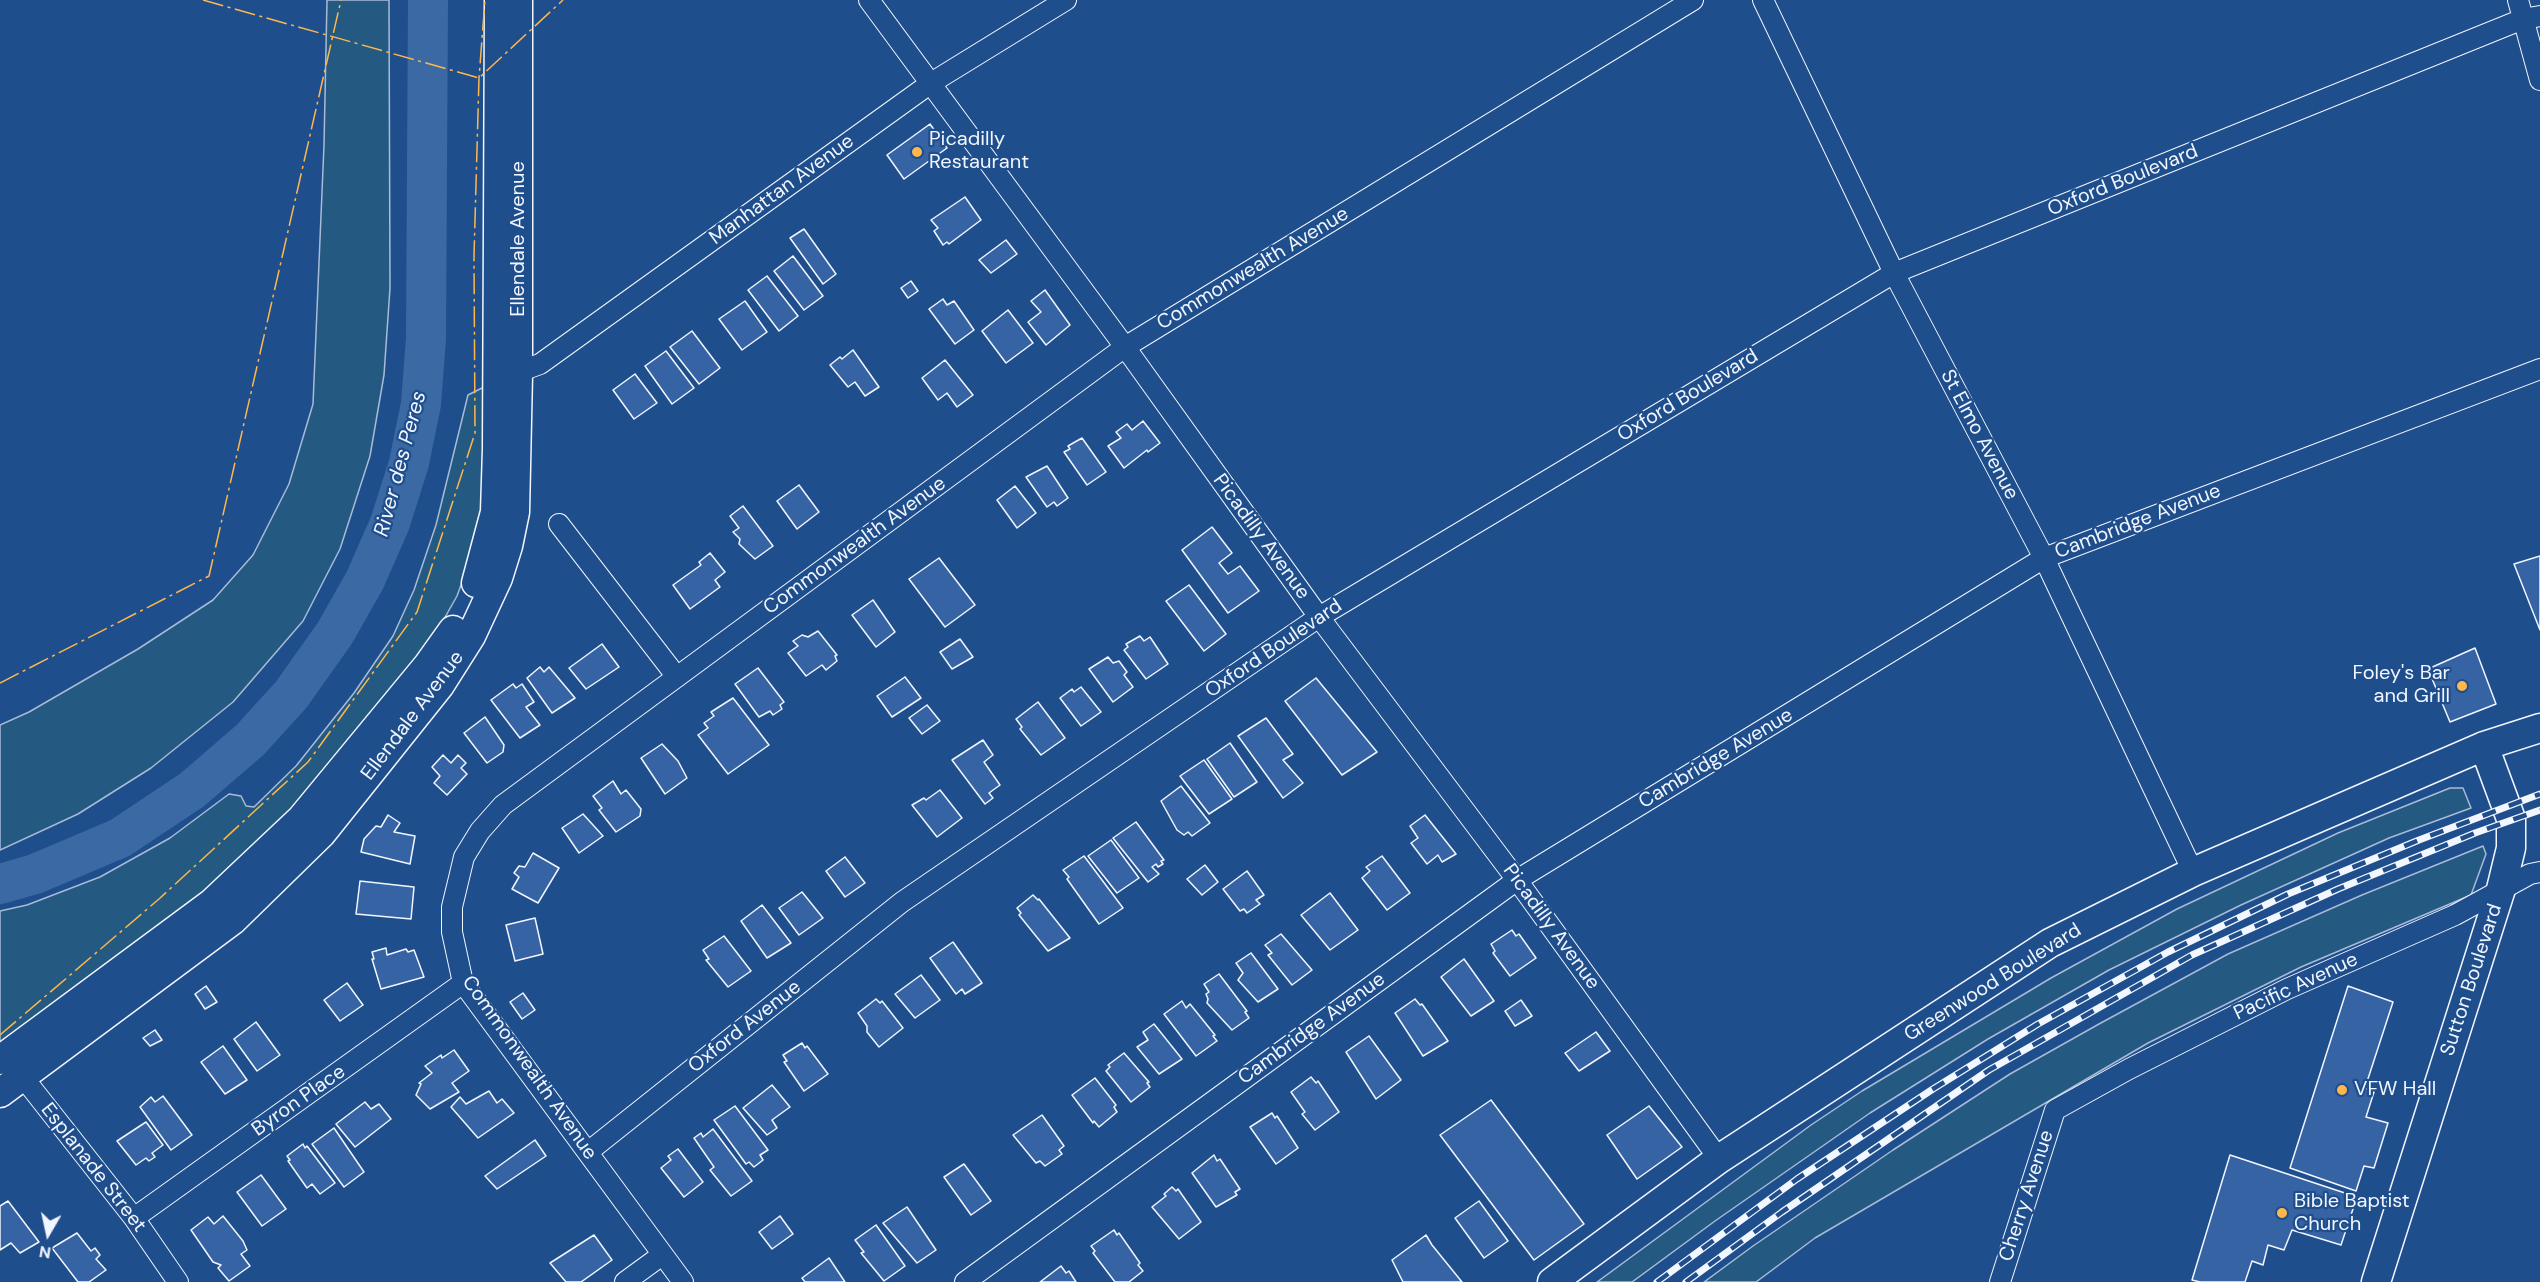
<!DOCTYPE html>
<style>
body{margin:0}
#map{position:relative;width:2540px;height:1282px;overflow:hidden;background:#1f4e8c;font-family:"DM Sans",sans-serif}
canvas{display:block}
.north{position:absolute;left:18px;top:1204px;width:60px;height:60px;-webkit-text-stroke:4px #1f4e8c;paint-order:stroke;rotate:189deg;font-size:16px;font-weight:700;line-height:24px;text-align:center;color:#f2f6ff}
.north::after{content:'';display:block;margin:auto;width:21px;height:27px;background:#f2f6ff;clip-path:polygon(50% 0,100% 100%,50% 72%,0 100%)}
</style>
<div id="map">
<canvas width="2540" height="1282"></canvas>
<div class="north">N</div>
</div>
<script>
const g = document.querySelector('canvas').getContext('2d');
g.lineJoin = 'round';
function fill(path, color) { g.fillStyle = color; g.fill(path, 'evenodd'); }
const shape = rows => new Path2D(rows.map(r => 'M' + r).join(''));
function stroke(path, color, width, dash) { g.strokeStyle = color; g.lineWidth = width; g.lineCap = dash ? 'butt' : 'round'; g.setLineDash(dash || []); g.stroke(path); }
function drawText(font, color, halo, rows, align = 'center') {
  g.font = font + ' "DM Sans",sans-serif'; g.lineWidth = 4.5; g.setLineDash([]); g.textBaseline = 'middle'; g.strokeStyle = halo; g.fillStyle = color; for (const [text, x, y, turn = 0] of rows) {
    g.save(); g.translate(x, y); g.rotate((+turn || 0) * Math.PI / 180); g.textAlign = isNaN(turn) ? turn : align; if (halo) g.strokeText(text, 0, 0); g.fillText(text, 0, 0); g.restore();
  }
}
const green = shape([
 [327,0,389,0,390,288,384,375,370,456,340,549,303,621,233,702,151,768,78,814,0,850,0,725,29,712,138,649,213,600,253,555,289,484,313,404,324,145,327,0],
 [486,386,487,481,472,555,457,596,431,642,327,776,228,879,0,1049,0,911,27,905,100,877,170,838,229,794,241,796,246,806,254,807,296,766,354,693,393,636,414,590,436,525,468,395,486,386],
 [2450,788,2463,788,2471,808,2389,838,2241,905,2109,970,1988,1039,1870,1113,1715,1221,1632,1282,1597,1282,1811,1125,1862,1091,2051,978,2177,909,2338,833,2450,788],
 [2483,846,2486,854,2471,895,2301,967,2148,1043,1815,1238,1756,1282,1704,1282,1753,1246,1893,1150,2010,1074,2099,1024,2228,954,2362,895,2483,846]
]);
const river = shape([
 [0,884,35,874,120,838,192,790,250,740,291,695,335,633,365,580,390,523,409,463,421,404,426,338,428,0]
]);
const building = shape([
 [930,124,947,148,904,179,887,155,930,124],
 [965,197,981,220,949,244,947,242,943,245,934,231,938,228,931,220,965,197],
 [804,229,836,274,823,284,790,238,804,229],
 [1006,240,1017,254,991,273,979,260,1006,240],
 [793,256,823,296,804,310,774,271,793,256],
 [767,276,798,316,779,331,748,290,767,276],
 [911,281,918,291,908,298,901,288,911,281],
 [1045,290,1070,325,1046,345,1028,322,1041,312,1031,301,1045,290],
 [943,299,947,305,954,301,974,330,955,344,929,309,943,299],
 [745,301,767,332,742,350,719,319,745,301],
 [1008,310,1033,343,1006,363,982,331,1008,310],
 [692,331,720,368,699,384,670,347,692,331],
 [853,350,879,387,865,396,855,382,848,387,830,365,840,357,842,359,853,350],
 [666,351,694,388,672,404,645,366,666,351],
 [945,360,973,395,957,407,947,393,938,400,922,378,945,360],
 [635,374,657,403,634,419,613,390,635,374],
 [1143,421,1160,443,1148,452,1147,450,1124,468,1108,446,1121,438,1116,432,1127,424,1132,430,1143,421],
 [1082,438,1106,472,1087,485,1064,452,1070,449,1068,446,1082,438],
 [1047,466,1068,498,1057,506,1054,502,1047,507,1026,477,1047,466],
 [799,485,819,512,797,529,777,501,799,485],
 [1015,486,1036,513,1017,528,997,500,1015,486],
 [743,506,773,546,755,559,739,544,740,539,733,532,739,528,730,516,743,506],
 [1212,527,1232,553,1219,563,1228,574,1240,566,1259,591,1228,613,1182,550,1212,527],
 [710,553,725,572,715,580,720,587,690,609,673,585,701,565,699,562,710,553],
 [2540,556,2540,630,2514,564,2540,556],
 [939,558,975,605,945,627,909,579,939,558],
 [1189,585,1226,634,1204,651,1166,601,1189,585],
 [873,600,895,632,876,647,852,615,873,600],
 [818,631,837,655,835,656,837,661,826,670,822,665,806,676,788,653,798,646,793,641,802,635,808,637,818,631],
 [1140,636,1144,641,1150,637,1168,664,1146,679,1124,650,1128,647,1126,644,1140,636],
 [960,639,973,657,952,669,940,652,960,639],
 [602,644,619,667,586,689,569,668,602,644],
 [2475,648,2496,704,2450,722,2428,669,2475,648],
 [1108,657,1113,663,1119,661,1127,672,1124,675,1133,687,1113,702,1089,669,1108,657],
 [540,667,544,672,549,667,575,698,552,713,527,678,540,667],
 [758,668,784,702,780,705,782,709,773,715,770,711,759,717,735,684,758,668],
 [905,677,921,698,892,717,877,696,905,677],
 [1316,678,1377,752,1342,775,1285,701,1316,678],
 [513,684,516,688,522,684,534,702,526,707,540,725,520,738,491,700,513,684],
 [1081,687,1101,712,1081,726,1060,698,1072,689,1074,692,1081,687],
 [733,698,769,745,728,774,698,735,708,728,704,723,714,716,711,712,733,698],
 [1038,702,1065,738,1041,755,1020,729,1022,727,1016,719,1038,702],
 [927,705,940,721,922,734,909,718,927,705],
 [485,717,504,745,503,752,487,763,464,733,485,717],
 [1266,718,1293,754,1283,760,1303,783,1283,798,1238,736,1266,718],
 [983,740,993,755,984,762,1000,785,989,793,993,798,985,804,952,760,983,740],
 [1230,743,1257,782,1234,797,1207,759,1230,743],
 [662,744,678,761,687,778,665,794,641,758,662,744],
 [443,755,451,763,458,755,466,763,461,768,467,774,447,795,434,783,440,776,432,767,443,755],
 [1204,760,1232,799,1209,814,1180,776,1204,760],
 [613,781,621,794,626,790,641,809,640,816,616,832,599,810,602,808,593,796,613,781],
 [1181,786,1210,823,1192,836,1188,832,1184,835,1177,830,1161,801,1181,786],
 [940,790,962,818,937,837,912,805,924,798,926,800,940,790],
 [583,814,603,836,579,853,562,828,583,814],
 [388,815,400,823,394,832,415,836,410,864,361,852,364,839,376,826,381,827,388,815],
 [1425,815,1456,854,1442,862,1438,855,1427,864,1411,843,1418,838,1410,826,1425,815],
 [1136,822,1164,860,1161,861,1163,864,1158,867,1156,864,1152,867,1159,874,1148,882,1113,838,1136,822],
 [1111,840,1139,878,1117,893,1088,856,1111,840],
 [533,853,559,868,538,903,512,889,519,877,514,873,519,866,525,867,533,853],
 [1084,856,1123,908,1099,924,1067,879,1069,877,1063,870,1084,856],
 [1382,856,1410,893,1387,910,1362,878,1370,871,1366,867,1382,856],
 [845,857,865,883,845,897,826,871,845,857],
 [1205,865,1218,882,1202,895,1187,879,1205,865],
 [1247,871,1264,895,1256,900,1260,904,1247,913,1244,909,1240,911,1223,889,1247,871],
 [360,881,414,887,411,919,356,914,360,881],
 [802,892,823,918,799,935,779,908,802,892],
 [1330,893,1358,930,1330,950,1301,915,1330,893],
 [1033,895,1038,900,1039,899,1070,938,1048,951,1019,915,1021,913,1017,908,1033,895],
 [762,905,791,943,767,958,741,921,762,905],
 [535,918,543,954,515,961,506,925,535,918],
 [1512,930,1516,936,1519,934,1536,958,1510,976,1493,953,1495,951,1491,944,1512,930],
 [1281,934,1312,970,1292,985,1268,955,1272,953,1265,945,1281,934],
 [724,936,751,971,728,987,706,960,709,959,703,950,724,936],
 [953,942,982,983,965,994,962,989,956,994,930,958,953,942],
 [386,948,387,955,406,949,408,952,414,950,424,977,381,989,372,959,374,959,372,952,386,948],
 [1251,953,1278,989,1258,1002,1238,980,1243,973,1236,963,1251,953],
 [1464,959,1494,1001,1471,1016,1441,977,1464,959],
 [1219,974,1247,1011,1245,1012,1249,1018,1232,1030,1207,1003,1208,999,1206,994,1209,992,1204,984,1219,974],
 [921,975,940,1000,915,1018,895,994,921,975],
 [347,983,363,1005,340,1021,324,1000,347,983],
 [206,986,217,1002,205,1009,195,994,206,986],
 [2348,986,2393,1002,2365,1088,2374,1092,2366,1117,2388,1123,2374,1168,2364,1166,2356,1191,2290,1168,2348,986],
 [523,993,535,1010,522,1019,510,1002,523,993],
 [876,999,880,1003,882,1001,903,1028,879,1047,867,1032,867,1026,858,1013,876,999],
 [1415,999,1420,1005,1422,1004,1448,1041,1423,1056,1395,1013,1415,999],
 [1521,1000,1532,1016,1515,1026,1505,1011,1521,1000],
 [1182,1001,1186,1008,1190,1004,1215,1035,1213,1036,1217,1041,1196,1056,1164,1014,1182,1001],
 [256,1022,280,1055,257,1071,234,1039,256,1022],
 [1154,1024,1182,1059,1159,1074,1137,1047,1148,1040,1143,1032,1154,1024],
 [155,1030,162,1040,150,1046,143,1038,155,1030],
 [1596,1032,1610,1051,1579,1071,1565,1053,1596,1032],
 [1369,1036,1401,1080,1376,1099,1346,1052,1369,1036],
 [802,1043,805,1048,807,1046,828,1074,804,1091,784,1062,787,1061,783,1055,802,1043],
 [223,1046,247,1080,225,1094,201,1062,223,1046],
 [454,1050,469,1071,452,1083,459,1092,430,1109,416,1095,421,1084,419,1083,432,1073,425,1066,441,1055,442,1058,454,1050],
 [1124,1053,1149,1082,1147,1083,1150,1087,1131,1102,1106,1071,1110,1067,1108,1065,1124,1053],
 [1311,1077,1316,1083,1318,1081,1339,1112,1315,1130,1302,1114,1305,1112,1291,1092,1311,1077],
 [1095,1078,1116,1105,1114,1107,1117,1112,1099,1127,1094,1121,1093,1123,1072,1095,1095,1078],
 [772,1085,790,1107,772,1120,777,1128,767,1135,743,1108,772,1085],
 [489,1091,497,1103,502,1099,514,1113,478,1138,451,1107,460,1097,466,1104,489,1091],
 [163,1096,192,1135,171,1150,140,1107,151,1097,155,1102,163,1096],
 [1491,1100,1584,1224,1534,1260,1440,1135,1491,1100],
 [365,1102,371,1109,379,1104,391,1119,355,1147,336,1124,365,1102],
 [735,1106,768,1150,760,1155,763,1160,754,1167,749,1162,746,1164,714,1120,735,1106],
 [1649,1106,1682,1147,1637,1179,1607,1135,1649,1106],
 [1272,1113,1275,1118,1277,1116,1298,1148,1276,1164,1250,1127,1272,1113],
 [1042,1115,1064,1146,1059,1150,1062,1154,1045,1166,1040,1161,1036,1163,1013,1135,1042,1115],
 [146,1122,163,1145,152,1153,155,1157,149,1161,146,1158,136,1165,117,1141,146,1122],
 [334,1128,364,1172,344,1187,312,1144,334,1128],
 [713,1129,752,1181,731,1196,710,1170,714,1167,694,1138,701,1133,703,1137,713,1129],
 [535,1140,546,1156,497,1189,485,1176,535,1140],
 [303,1144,305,1148,307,1146,335,1183,320,1194,312,1184,307,1188,288,1161,290,1160,287,1156,303,1144],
 [678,1149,703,1182,684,1197,661,1168,671,1160,668,1156,678,1149],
 [1214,1155,1217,1161,1220,1159,1240,1189,1235,1192,1237,1195,1216,1207,1192,1173,1214,1155],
 [2230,1155,2357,1197,2341,1245,2292,1230,2284,1250,2268,1245,2263,1265,2252,1261,2245,1282,2200,1282,2192,1280,2230,1155],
 [964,1164,991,1201,971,1215,944,1177,964,1164],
 [261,1175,286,1209,262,1226,237,1192,261,1175],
 [1172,1187,1176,1191,1178,1189,1201,1222,1179,1239,1152,1207,1166,1196,1164,1194,1172,1187],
 [8,1201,39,1242,20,1253,11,1243,0,1250,0,1206,8,1201],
 [1479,1201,1508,1241,1484,1258,1455,1218,1479,1201],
 [907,1207,936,1250,917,1263,883,1223,907,1207],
 [223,1216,243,1241,247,1250,241,1254,250,1266,229,1281,218,1268,221,1265,213,1262,191,1230,208,1217,214,1224,223,1216],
 [780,1216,793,1234,772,1249,759,1232,780,1216],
 [876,1225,905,1266,884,1281,861,1253,864,1252,855,1240,876,1225],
 [1114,1230,1117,1235,1119,1233,1140,1263,1138,1265,1143,1271,1129,1282,1115,1282,1093,1253,1095,1251,1091,1246,1114,1230],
 [77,1233,91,1251,95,1248,100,1255,96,1259,106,1270,89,1282,78,1282,52,1248,77,1233],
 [594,1235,612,1260,581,1282,566,1282,550,1263,594,1235],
 [1426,1235,1432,1245,1462,1282,1403,1282,1392,1260,1426,1235],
 [829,1258,845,1282,805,1282,802,1278,829,1258],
 [1061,1266,1066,1273,1069,1271,1076,1282,1040,1282,1061,1266]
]);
const street = shape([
 [869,0,1125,347,1319,617,1517,880,1719,1159],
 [1763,0,1894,273,2044,558,2193,872],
 [2518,0,2540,80],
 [507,369,529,368,540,364,931,83,1066,0],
 [559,524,677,677],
 [15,1067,134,1218,178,1282],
 [588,1152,902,902,1319,617,1894,273,2523,19,2540,16],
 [134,1218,463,983],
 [625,1282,662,1255],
 [683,1282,463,983,452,932,452,907,464,857,480,831,503,805,1125,347,1693,0],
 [965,1282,1517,880,2044,558,2540,369],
 [2000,1282,2055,1110,2129,1069,2287,989,2455,915,2530,874,2540,872]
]);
const secondary = shape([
 [476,583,495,512,497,449,499,0],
 [0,1060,212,903,301,819,428,665,453,630],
 [0,1093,233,920,321,834,440,685,471,636,498,578,508,546,515,512,518,374,518,0],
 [1552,1282,1719,1159,2050,943,2193,872,2484,746,2540,728],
 [2376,1282,2501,889,2511,848,2511,819,2484,746]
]);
const rail = shape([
 [1657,1282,1797,1179,1933,1089,2038,1024,2168,952,2288,894,2419,840,2540,794],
 [1686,1282,1782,1212,1989,1070,2192,955,2338,889,2475,833,2540,810]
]);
const power = shape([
 [203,0,479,78,563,0],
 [0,683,209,576,341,0],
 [0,1035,159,899,308,762,417,612,475,433,474,256,479,78,485,0]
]);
const markers = [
 [917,152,6,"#ffb74d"],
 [2462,686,6,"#ffb74d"],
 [2342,1090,6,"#ffb74d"],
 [2282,1213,6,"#ffb74d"]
];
const poiNames = [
 ["Picadilly",929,140],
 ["Restaurant",929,163],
 ["Foley's Bar",2450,674,"right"],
 ["and Grill",2450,697,"right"],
 ["VFW Hall",2354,1090],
 ["Bible Baptist",2294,1202],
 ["Church",2294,1225]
];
const streetNames = [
 ["Oxford Boulevard",2123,181,-22],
 ["Manhattan Avenue",782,190,-36],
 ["Ellendale Avenue",519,239,-90],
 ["Commonwealth Avenue",1253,269,-31],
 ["Oxford Boulevard",1688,396,-31],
 ["St Elmo Avenue",1979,435,62],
 ["Cambridge Avenue",2138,522,-21],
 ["Picadilly Avenue",1261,537,54],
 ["Commonwealth Avenue",855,546,-36],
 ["Oxford Boulevard",1274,649,-34],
 ["Ellendale Avenue",413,716,-53],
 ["Cambridge Avenue",1716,759,-31],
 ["Picadilly Avenue",1551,927,54],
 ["Sutton Boulevard",2472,980,-72],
 ["Greenwood Boulevard",1993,983,-32],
 ["Pacific Avenue",2296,987,-25],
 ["Oxford Avenue",745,1027,-38],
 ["Cambridge Avenue",1312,1029,-36],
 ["Commonwealth Avenue",529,1068,55],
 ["Byron Place",299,1101,-35],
 ["Esplanade Street",93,1168,52],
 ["Cherry Avenue",2027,1196,-72]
];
const waterNames = [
 ["River des Peres",401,464,-75]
];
fill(green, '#245a82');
stroke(green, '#a8bbd7', 1.5);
stroke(river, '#3b69a3', 40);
fill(building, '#3563a3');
stroke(building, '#f2f6ff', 1.5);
stroke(street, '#f2f6ff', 22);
stroke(secondary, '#f2f6ff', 31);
stroke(street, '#1f4e8c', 20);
stroke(secondary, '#1f4e8c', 28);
stroke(rail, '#f2f6ff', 7);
stroke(rail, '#1f4e8c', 4.5, [14]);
stroke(power, '#ffb74d', 1.5, [21, 4.5, 3, 4.5]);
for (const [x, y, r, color] of markers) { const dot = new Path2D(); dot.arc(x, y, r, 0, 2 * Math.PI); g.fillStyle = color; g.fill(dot); stroke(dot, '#1f4e8c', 2); }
drawText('20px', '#f2f6ff', '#1f4e8c', poiNames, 'left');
drawText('20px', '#f2f6ff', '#1f4e8c', streetNames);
drawText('italic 21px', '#f2f6ff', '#1f4e8c', waterNames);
</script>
